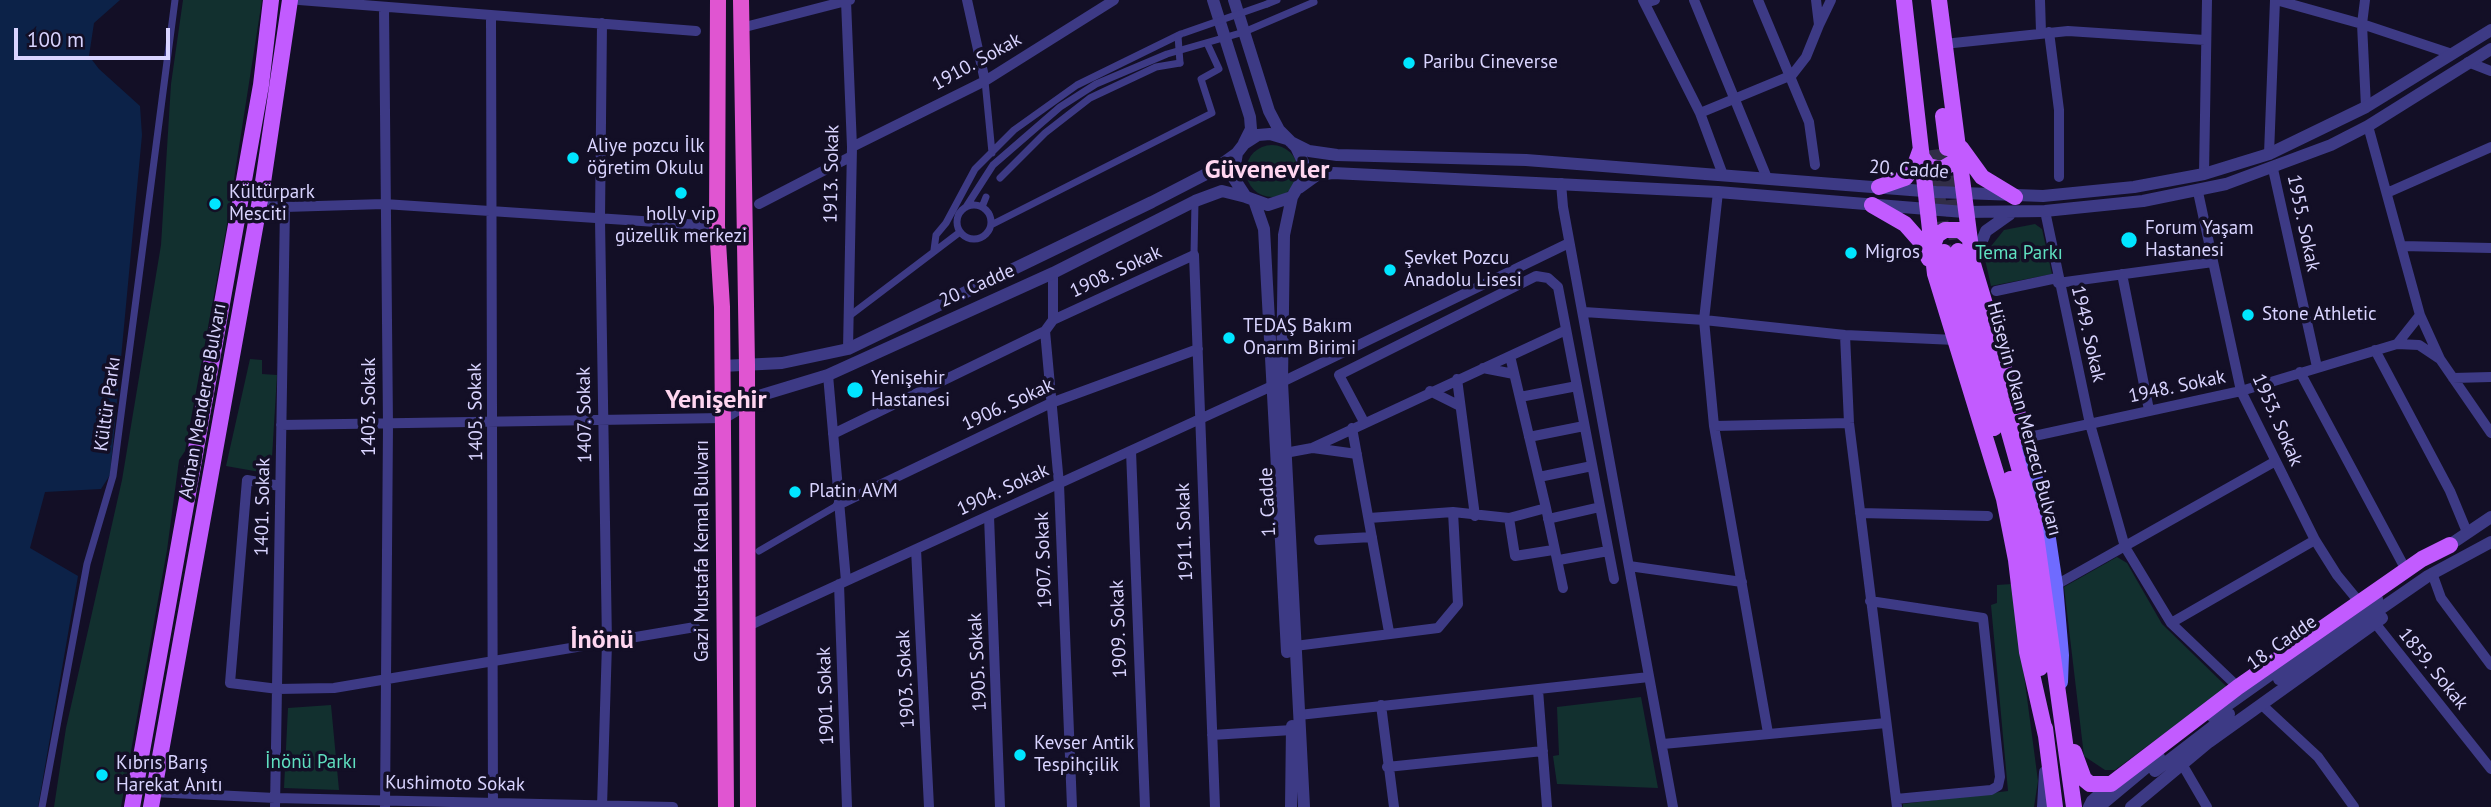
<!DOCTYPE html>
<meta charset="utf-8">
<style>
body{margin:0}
#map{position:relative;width:2491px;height:807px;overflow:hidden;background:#130f26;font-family:"PT Sans",sans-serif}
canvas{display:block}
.scale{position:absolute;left:14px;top:28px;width:156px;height:32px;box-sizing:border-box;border:4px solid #d9d4ff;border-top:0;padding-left:9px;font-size:21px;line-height:24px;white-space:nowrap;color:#d9d4ff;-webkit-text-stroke:5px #130f26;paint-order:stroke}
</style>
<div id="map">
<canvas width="2491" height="807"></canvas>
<div class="scale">100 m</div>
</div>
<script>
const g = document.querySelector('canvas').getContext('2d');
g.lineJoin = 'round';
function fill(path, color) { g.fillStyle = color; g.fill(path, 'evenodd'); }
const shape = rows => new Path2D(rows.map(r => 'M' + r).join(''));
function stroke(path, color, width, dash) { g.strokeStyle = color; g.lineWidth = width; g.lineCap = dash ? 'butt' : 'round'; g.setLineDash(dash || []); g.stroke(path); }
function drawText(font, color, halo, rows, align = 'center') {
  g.font = font + ' "PT Sans",sans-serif'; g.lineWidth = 7; g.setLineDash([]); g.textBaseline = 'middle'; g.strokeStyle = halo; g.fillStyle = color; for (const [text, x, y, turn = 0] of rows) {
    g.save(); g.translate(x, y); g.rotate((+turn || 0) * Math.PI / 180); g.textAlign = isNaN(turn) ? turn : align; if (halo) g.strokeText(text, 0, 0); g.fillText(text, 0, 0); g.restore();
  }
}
const green = shape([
 [183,0,262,0,226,230,185,451,179,460,167,550,121,807,54,807,66,728,122,480,161,245,171,84],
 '1246 171a26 26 0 1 1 52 0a26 26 0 1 1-52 0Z',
 [2035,224,2042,229,2052,274,1991,286,1984,255,2004,230],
 [250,359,262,360,262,374,277,375,271,474,226,466],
 [2117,557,2127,563,2162,624,2227,687,2115,770,2105,770,2084,756,2064,587],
 [2012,584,2038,781,2034,807,1903,807,1903,804,2008,791,1991,605,1997,603,1997,585],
 [1641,697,1658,788,1557,784,1553,756,1559,755,1557,707],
 [331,705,339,790,284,788,288,708]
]);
const water = shape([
 [0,0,120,0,94,23,89,56,99,69,140,106,142,135,110,475,101,489,45,492,30,548,78,576,38,807,0,807]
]);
const primaryTunnel = shape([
 [1932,150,1944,252],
 [1947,152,1958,251]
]);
const pedestrian = shape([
 [1267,4,1277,0],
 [985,81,992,153],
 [1000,178,1045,133,1090,98,1156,67,1180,63],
 '957 222a17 17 0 1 1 34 0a17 17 0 1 1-34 0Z',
 [966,207,993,165,1060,107,1096,84,1167,54,1244,32,1314,2],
 [982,207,986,197],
 [991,225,1212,113,1201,79,1219,69,1207,43],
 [934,250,936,235,946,223,975,169,1014,130,1077,85,1181,34],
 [1194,255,1195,201],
 [848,317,960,232],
 [759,551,838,505],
 [42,807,87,564,113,476,175,0]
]);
const minor = shape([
 [299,0,696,31],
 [967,0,985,81],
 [1643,0,1700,113,1723,175],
 [1694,0,1767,178],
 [1758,0,1809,122,1815,165],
 [2040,0,2041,32],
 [2276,0,2362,24,2452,54],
 [2365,0,2362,24,2366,107],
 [846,1,852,147,848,349],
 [1645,3,1655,0],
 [384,7,388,425,385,807],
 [491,16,493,807],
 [602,23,600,220,607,643,602,807],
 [1819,25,1831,0],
 [741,28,850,0],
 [2049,32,2059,110,2059,177],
 [1944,44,2068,31,2205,40],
 [2468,62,2491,71],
 [1700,113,1792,75,1806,57,1819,25,1816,0],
 [2368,126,2420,315,2440,359,2491,433],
 [852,147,985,81,1114,0],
 [2269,154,2275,0],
 [2273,169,2317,367],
 [2204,174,2207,0],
 [1561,183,1563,207,1673,807],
 [262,189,271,201,285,207,384,204,717,226],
 [1718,192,1704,320,1714,426,1768,733],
 [2198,192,2241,391,2315,540,2337,575,2360,603],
 [2389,192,2491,147],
 [759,204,850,157],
 [2045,211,2090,424,2125,547,2171,623,2238,687],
 [2402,246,2491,248],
 [1053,273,1053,320,1045,331,1059,484,1072,807],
 [2122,274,2149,410],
 [2058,283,2213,262],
 [1996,291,2057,278],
 [1584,312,1704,320,1845,335,1955,340],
 [1053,320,1194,255,1215,807],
 [1845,335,1849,423,1897,807],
 [2397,344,2419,345,2440,359],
 [2375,350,2450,491,2467,532],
 [1483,368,1514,374],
 [2300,372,2406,570],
 [828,375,846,581],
 [2453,378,2491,377],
 [1457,379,1475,516],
 [1282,382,1569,243],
 [1430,391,1458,405],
 [1520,397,1577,386],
 [1364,422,1339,375,1536,276,1548,278,1558,287,1614,579],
 [281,425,723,418],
 [1714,426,1849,423],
 [1352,428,1389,632],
 [833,434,1045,331],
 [1529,437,1584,426],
 [2025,438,2241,391,2397,344,2420,315],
 [1313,448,1357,454],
 [1131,451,1145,807],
 [1285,453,1312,448,1566,330],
 [1539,477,1592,466],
 [280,486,247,480,230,683,278,689,334,688,695,627],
 [838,505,1051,403,1198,349],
 [1546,508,1563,588],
 [1860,513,1988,516],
 [989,516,1000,807],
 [1369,518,1453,512,1509,518,1546,508,1510,356],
 [1509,518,1515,556,1553,550],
 [1548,519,1600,507],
 [1319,540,1372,537],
 [916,549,929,807],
 [1559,560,1608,551],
 [1629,566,1742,582],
 [2432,573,2441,598,2491,665],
 [839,584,847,807],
 [2056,585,2274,462],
 [1870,601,1983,618,2000,777,1998,786,1991,790,1896,799],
 [2171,623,2315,540],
 [2375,623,2491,769],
 [748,626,1272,386],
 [1295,646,1438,628,1458,604,1453,512],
 [1538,690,1547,807],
 [1381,705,1394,807],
 [2262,705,2318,757,2354,807],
 [1299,715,1649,677],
 [1212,735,1292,730],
 [1663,744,1886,723],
 [2182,764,2207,807],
 [1387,767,1543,751],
 [153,792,275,798,673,807],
 [275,807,285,207]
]);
const tertiary = shape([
 [1213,0,1250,117,1251,129,1244,143],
 [1234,0,1269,111,1279,130,1296,147,1303,162,1304,176,1292,197,1268,205,1246,197,1233,177,1237,153,1244,144,1258,135,1270,134,1287,139],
 [1291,142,1309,151,1337,155,1526,160,1936,192,2043,196,2134,187,2204,174,2269,154,2366,107,2491,30],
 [1299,188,1317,175,1333,173,1718,192,1964,212,2045,211,2143,201,2226,184,2331,145,2368,126,2491,49],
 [1292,197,1284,235,1282,382,1304,807],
 [1255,203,1264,229,1287,652],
 [1974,260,1986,231,2010,214],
 [722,366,782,363,848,349,1152,202,1212,171,1237,153],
 [723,418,762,395,828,375,1053,273,1195,201,1222,191,1246,197],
 [2445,548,2491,517],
 [2279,679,2428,576,2491,542],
 [2212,716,2377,599],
 [2155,771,2229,714],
 [2100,806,2159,757],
 [1291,807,1292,726],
 [2043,807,2045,772],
 [2089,807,2092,801,2111,784],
 [2131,807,2209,742,2382,618]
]);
const secondary = shape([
 [2025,438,2045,512,2056,585,2062,655,2061,682]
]);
const primary = shape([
 [1904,0,1935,274,2004,499,2016,560,2027,652,2046,736],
 [1939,0,1973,264,2025,438],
 [1943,116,1947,148],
 [1961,148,1982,177,2015,197],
 [1922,157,1928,166,1942,169,1954,162,1958,149],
 [1879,187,1905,178,1915,165,1920,151],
 [1872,205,1905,224,1920,241,1929,259],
 [1932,248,1937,235,1945,230,1960,230,1968,237],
 [1958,251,2034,521,2074,807],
 [1944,252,1994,428],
 [2010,479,2028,567,2040,668],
 [2045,728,2055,807],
 [2074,752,2084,779,2090,784,2111,784,2238,687,2422,559,2450,545],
 [132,807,261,85,271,0],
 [151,807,262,189,290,0]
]);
const trunk = shape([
 [718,0,717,226,722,307,726,807],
 [741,0,747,365,748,807]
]);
const pedestrianBridge = shape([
 [1184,33,1267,4],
 [1178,36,1180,63]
]);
const markers = [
 [1409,63,7,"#00e5ff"],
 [573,158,7,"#00e5ff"],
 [681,193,7,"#00e5ff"],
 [215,204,7,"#00e5ff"],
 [2129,240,9,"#00e5ff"],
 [1851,253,7,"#00e5ff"],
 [1390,270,7,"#00e5ff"],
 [2248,315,7,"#00e5ff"],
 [1229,338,7,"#00e5ff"],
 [855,390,9,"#00e5ff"],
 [795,492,7,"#00e5ff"],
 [1020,755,7,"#00e5ff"],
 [102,775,7,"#00e5ff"]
];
const streetNames = [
 ["1910. Sokak",977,62,-29],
 ["20. Cadde",1909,170,4],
 ["1913. Sokak",832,174,-89],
 ["1955. Sokak",2303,223,78],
 ["1908. Sokak",1116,272,-25],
 ["20. Cadde",977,286,-24],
 ["1949. Sokak",2088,334,77],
 ["1948. Sokak",2177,387,-12],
 ["Adnan Menderes Bulvarı",203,401,-80],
 ["Kültür Parkı",108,404,-82],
 ["1906. Sokak",1008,405,-25],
 ["1403. Sokak",370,407,-90],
 ["1405. Sokak",476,412,-91],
 ["1407. Sokak",585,415,-91],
 ["Hüseyin Okan Merzeci Bulvarı",2024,419,75],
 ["1953. Sokak",2277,420,66],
 ["1904. Sokak",1003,490,-25],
 ["1. Cadde",1268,502,-93],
 ["1401. Sokak",263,507,-89],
 ["1911. Sokak",1185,532,-92],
 ["Gazi Mustafa Kemal Bulvarı",703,551,-90],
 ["1907. Sokak",1044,560,-92],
 ["1909. Sokak",1119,629,-92],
 ["18. Cadde",2282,643,-35],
 ["1905. Sokak",978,662,-93],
 ["1859. Sokak",2433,669,51],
 ["1903. Sokak",906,679,-93],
 ["1901. Sokak",826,696,-92],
 ["Kushimoto Sokak",455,784,1]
];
const poiNames = [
 ["Paribu Cineverse",1423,63],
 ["Aliye pozcu İlk",587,147],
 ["öğretim Okulu",587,169],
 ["Kültürpark",229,193],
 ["Mesciti",229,215],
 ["holly vip",681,215,"center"],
 ["güzellik merkezi",681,237,"center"],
 ["Forum Yaşam",2145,229],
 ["Hastanesi",2145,251],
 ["Migros",1865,253],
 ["Şevket Pozcu",1404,259],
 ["Anadolu Lisesi",1404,281],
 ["Stone Athletic",2262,315],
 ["TEDAŞ Bakım",1243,327],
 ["Onarım Birimi",1243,349],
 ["Yenişehir",871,379],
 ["Hastanesi",871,401],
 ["Platin AVM",809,492],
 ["Kevser Antik",1034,744],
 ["Tespihçilik",1034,766],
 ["Kıbrıs Barış",116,764],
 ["Harekat Anıtı",116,786]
];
const parkNames = [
 ["Tema Parkı",2019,254],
 ["İnönü Parkı",311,763]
];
const districtNames = [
 ["Güvenevler",1267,171],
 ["Yenişehir",716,401],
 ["İnönü",602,641]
];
fill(green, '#12302f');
fill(water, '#0c2248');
stroke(primaryTunnel, '#312d47', 16, [16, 8]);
stroke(pedestrian, '#3d3a85', 7);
stroke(minor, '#3d3a85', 10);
stroke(tertiary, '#3d3a85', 12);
stroke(secondary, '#6f6bff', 14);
stroke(primary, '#c25bff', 16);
stroke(trunk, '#e055d1', 16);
stroke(pedestrianBridge, '#3d3a85', 7);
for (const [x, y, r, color] of markers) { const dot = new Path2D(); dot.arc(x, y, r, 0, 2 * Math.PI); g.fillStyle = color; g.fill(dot); stroke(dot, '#130f26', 2.5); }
drawText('19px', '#d9d4ff', '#130f26', streetNames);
drawText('19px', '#d9d4ff', '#130f26', poiNames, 'left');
drawText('19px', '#5fe0c0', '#130f26', parkNames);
drawText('bold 26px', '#ffd6f0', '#130f26', districtNames);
</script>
